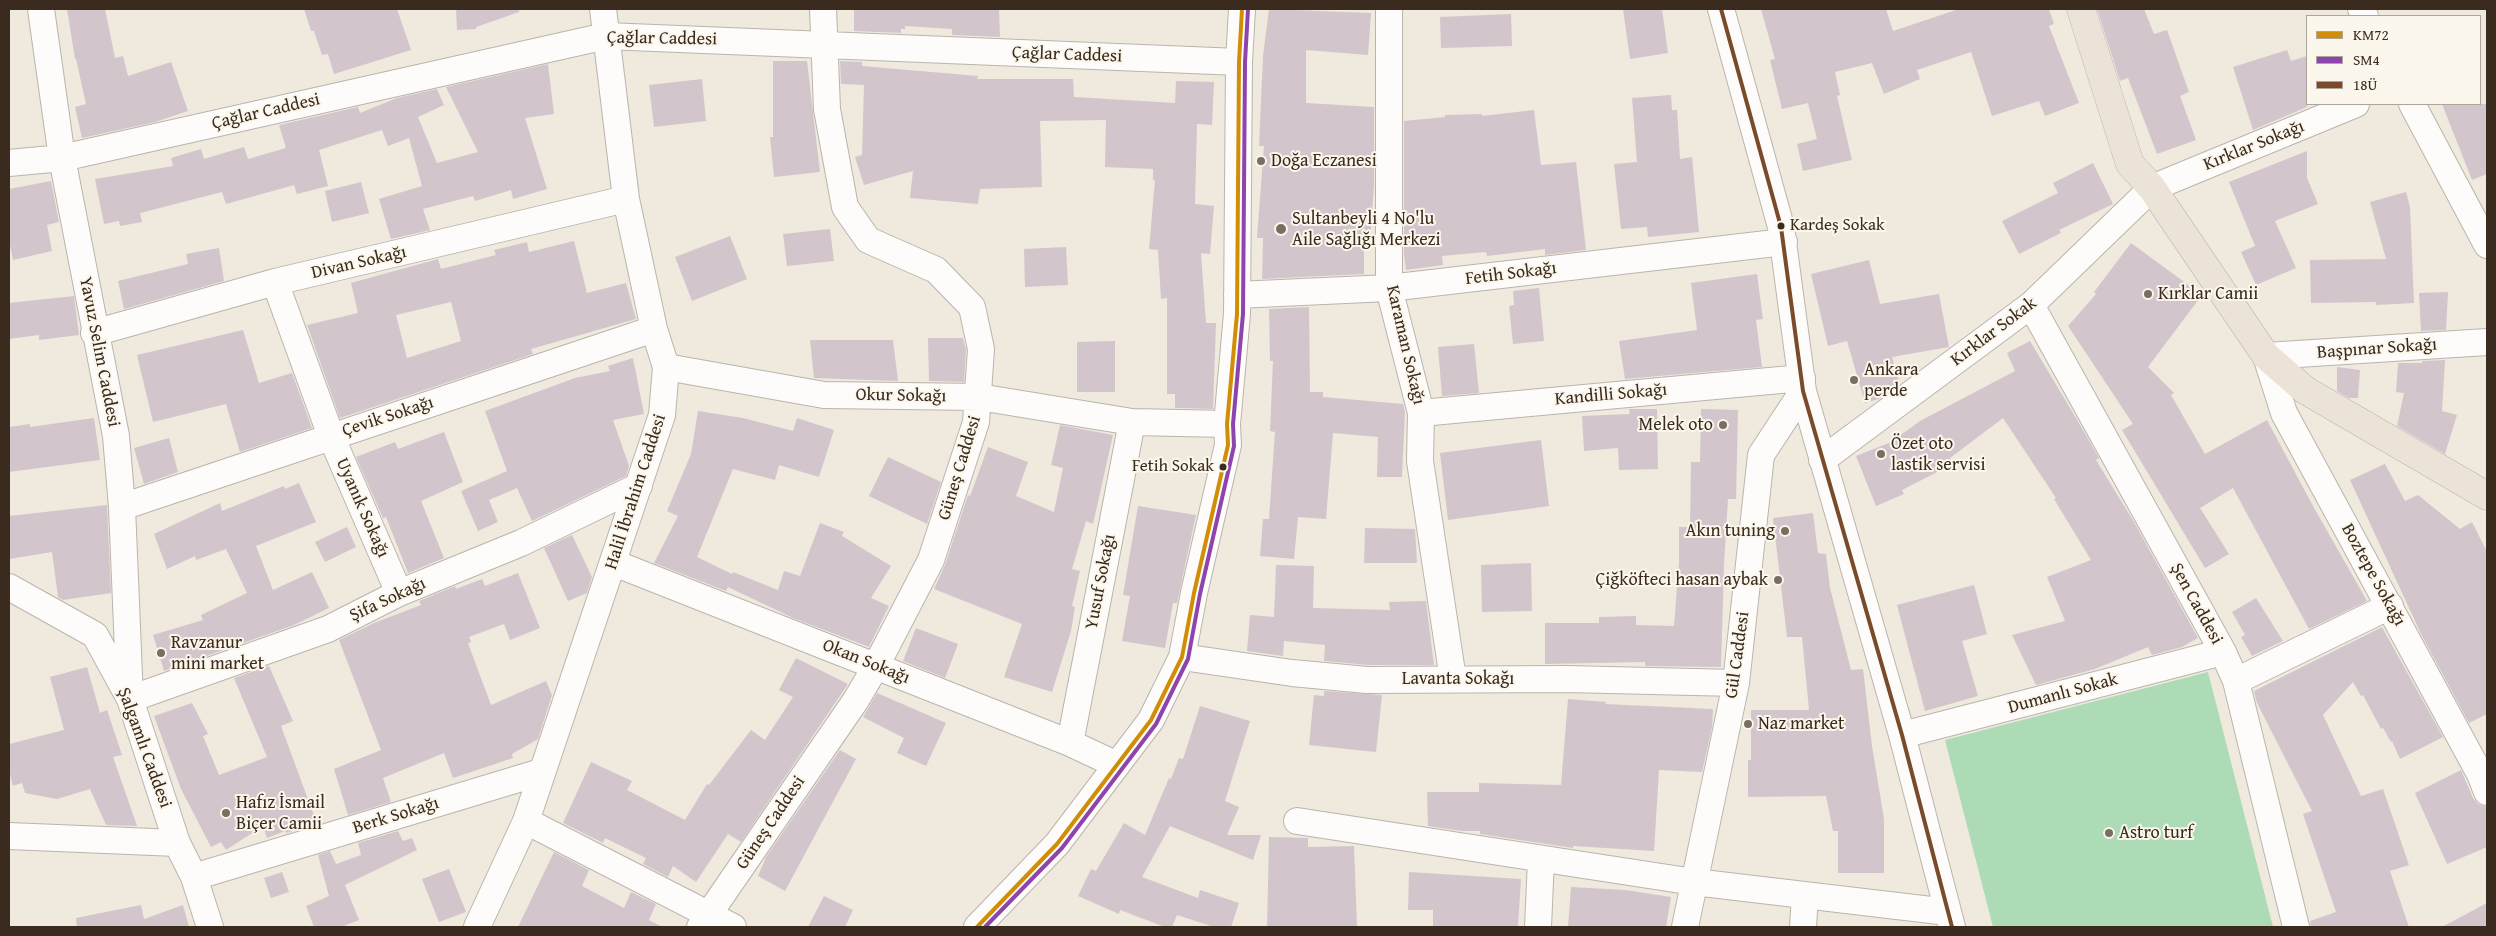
<!DOCTYPE html>
<meta charset="utf-8">
<style>
body{margin:0}
#map{position:relative;width:2496px;height:936px;overflow:hidden;background:#efe9de;font-family:"Gentium Book Plus",serif}
canvas{display:block}
.frame{position:absolute;inset:0;border:10px solid #3b2a1e;pointer-events:none}
.legend{position:absolute;left:2306px;top:15px;width:175px;height:90px;box-sizing:border-box;background:#fbf7ec;border:1px solid #aea59a;margin:0;padding:6px 9px;list-style:none;font-size:15px;color:#3b2a1e}
.legend li{display:flex;align-items:center;gap:10px;height:25px}
.legend b{width:25px;border:1px solid #aea59a}
</style>
<div id="map">
<canvas width="2496" height="936"></canvas>
<div class="frame"></div>
<ul class="legend">
<li><b style="height:6px;background:#d18d06"></b>KM72</li>
<li><b style="height:6px;background:#8e44ad"></b>SM4</li>
<li><b style="height:6px;background:#7a4b2a"></b>18Ü</li>
</ul>
</div>
<script>
const g = document.querySelector('canvas').getContext('2d');
g.lineJoin = 'round';
function fill(path, color) { g.fillStyle = color; g.fill(path, 'evenodd'); }
const shape = rows => new Path2D(rows.map(r => 'M' + r).join(''));
function stroke(path, color, width, dash) { g.strokeStyle = color; g.lineWidth = width; g.lineCap = dash ? 'butt' : 'round'; g.setLineDash(dash || []); g.stroke(path); }
function drawText(font, color, halo, rows, align = 'center') {
  g.font = font + ' "Gentium Book Plus",serif'; g.lineWidth = 4; g.setLineDash([]); g.textBaseline = 'middle'; g.strokeStyle = halo; g.fillStyle = color; for (const [text, x, y, turn = 0] of rows) {
    g.save(); g.translate(x, y); g.rotate((+turn || 0) * Math.PI / 180); g.textAlign = isNaN(turn) ? turn : align; if (halo) g.strokeText(text, 0, 0); g.fillText(text, 0, 0); g.restore();
  }
}
const green = shape([
 [2208,672,2273,927,1993,927,1945,740]
]);
const building = shape([
 [67,9,105,9,115,58,123,56,128,76,171,62,188,111,155,122,82,138,75,107,86,104,76,59,75,59],
 [304,9,397,9,411,50,334,74,328,54,322,55,314,31,311,31],
 [456,9,519,9,519,12,476,27,476,29,457,30],
 [854,9,999,9,1000,37,952,35,952,29,905,26,905,29,901,29,901,33,854,31],
 [1269,9,1371,13,1368,55,1306,50,1306,103,1374,107,1374,185,1370,242,1364,241,1364,274,1262,279,1263,238,1257,238,1264,146,1259,146,1263,56],
 [1623,9,1662,9,1668,53,1630,59],
 [1761,9,1886,9,1893,31,1959,9,2049,9,2054,24,2049,26,2079,103,2045,116,2039,101,1992,116,1971,52,1917,70,1920,79,1884,94,1872,63,1835,72,1840,95,1837,96,1852,160,1803,171,1797,144,1817,139,1808,103,1782,109,1770,60,1775,59],
 [2097,9,2144,9,2154,34,2167,30,2189,92,2180,96,2196,140,2157,154,2128,78,2120,81],
 [1511,14,1512,46,1441,48,1440,17],
 [2287,50,2291,61,2307,56,2307,107,2253,130,2233,67],
 [773,61,807,61,820,172,774,177,770,137,773,137],
 [840,61,862,62,862,66,978,76,977,79,1073,79,1074,97,1175,103,1176,81,1214,82,1212,125,1197,124,1195,204,1214,206,1210,254,1201,253,1206,323,1216,323,1213,409,1175,408,1175,394,1167,394,1167,298,1161,299,1158,250,1149,249,1155,180,1153,180,1153,169,1105,167,1106,120,1040,121,1042,187,980,189,978,204,910,198,913,171,864,185,855,157,862,155,864,85,841,84],
 [548,64,554,114,525,118,547,189,513,199,511,190,475,201,473,196,423,209,430,230,391,239,379,199,422,186,409,138,388,146,382,130,319,150,328,186,297,194,294,185,226,204,222,192,140,213,142,222,120,226,119,221,104,224,95,179,173,166,171,158,201,149,204,159,244,147,248,159,286,148,279,125,358,107,360,113,397,98,437,89,444,105,418,117,437,163,478,152,446,87],
 [702,79,706,121,654,127,649,85],
 [1671,95,1672,110,1677,110,1680,159,1692,157,1699,232,1648,237,1647,227,1621,229,1614,164,1637,162,1632,98],
 [2442,104,2487,104,2487,174,2472,180],
 [1534,110,1541,165,1576,162,1586,250,1545,255,1545,249,1487,256,1486,252,1442,256,1443,265,1406,270,1404,255,1404,121,1445,117,1445,115,1482,114,1482,116],
 [2307,151,2307,178,2318,204,2275,221,2296,268,2256,285,2241,252,2255,246,2229,182],
 [2093,163,2113,204,2059,230,2061,233,2019,254,2002,221,2058,193,2053,183],
 [51,181,59,222,47,225,52,251,13,260,9,240,9,189],
 [361,182,369,213,332,222,325,191],
 [2406,192,2410,207,2414,303,2376,305,2376,302,2311,303,2310,260,2386,259,2370,202],
 [830,229,834,261,787,266,783,234],
 [730,236,747,279,692,301,675,257],
 [574,241,587,293,626,283,636,319,531,349,533,354,340,418,307,325,358,313,351,283,438,259,441,269,496,255,494,250,527,242,529,252],
 [451,302,461,341,407,358,396,315],
 [2131,243,2202,295,2148,367,2174,393,2171,395,2205,454,2267,420,2313,506,2367,601,2309,629,2233,488,2200,508,2229,554,2205,568,2122,430,2133,424,2068,326,2096,294,2094,292],
 [1066,247,1068,285,1025,287,1024,249],
 [219,248,224,281,124,309,118,281,188,264,186,254],
 [1869,260,1880,304,1939,294,1949,347,1892,357,1900,384,1879,399,1865,403,1847,341,1828,346,1811,274],
 [1757,274,1763,319,1756,320,1762,367,1625,379,1619,341,1697,330,1691,283],
 [1539,288,1544,341,1513,344,1509,306,1514,305,1513,291],
 [2448,292,2446,330,2421,331,2419,293],
 [74,296,79,335,39,340,39,335,9,339,9,303],
 [1309,307,1310,392,1323,392,1323,397,1403,404,1405,412,1402,477,1377,477,1378,437,1333,433,1326,519,1298,517,1294,559,1260,556,1263,519,1269,519,1275,432,1270,431,1273,361,1270,361,1269,309],
 [243,330,259,383,292,373,312,428,240,452,226,404,153,422,137,355],
 [928,338,963,338,966,350,964,382,929,381],
 [810,340,893,340,898,381,814,378],
 [1115,341,1115,392,1077,392,1077,342],
 [2030,341,2079,423,2099,458,2096,460,2134,522,2198,638,2182,647,2152,655,2148,647,2095,669,2036,685,2012,635,2065,621,2047,577,2091,560,2054,499,2056,498,2003,418,1950,458,1953,464,1902,490,1904,494,1876,506,1856,456,1899,439,1898,437,1920,421,2015,371,2007,353],
 [1474,344,1479,393,1442,396,1438,347],
 [633,358,644,414,613,420,629,466,626,476,532,521,517,488,489,500,498,522,478,531,461,491,507,471,485,411,575,378,610,371,608,366],
 [2445,360,2442,411,2457,415,2445,454,2397,426,2404,393,2396,392,2398,363,2422,363,2422,361],
 [2337,367,2360,370,2358,398,2349,398,2337,391],
 [1629,409,1657,409,1658,469,1619,470,1618,448,1584,451,1582,416,1630,414],
 [1701,409,1738,410,1736,499,1728,499,1724,564,1721,667,1645,666,1645,662,1545,664,1545,623,1599,623,1599,617,1636,616,1636,625,1674,626,1679,562,1679,527,1690,527,1691,462,1700,462],
 [698,411,743,418,793,431,797,418,834,430,819,477,779,465,775,480,733,469,697,557,732,574,733,572,778,590,784,571,800,576,820,523,844,532,842,536,891,566,871,598,889,606,869,647,793,618,728,587,726,591,654,563,678,516,667,511,691,454],
 [94,418,100,460,9,472,9,427,30,424,30,427],
 [1060,425,1113,435,1093,524,1086,521,1072,569,1080,571,1072,606,1075,607,1071,631,1052,692,1004,677,1022,624,934,589,945,565,968,495,970,496,988,447,1028,462,1016,496,1054,512,1063,468,1051,465],
 [444,432,463,482,421,501,444,558,408,573,386,517,383,518,356,457,395,442,398,449],
 [169,438,178,472,144,484,134,448],
 [1541,440,1549,506,1448,520,1440,453],
 [888,457,941,482,927,524,869,496],
 [2385,464,2405,501,2418,495,2460,529,2472,522,2487,552,2487,714,2469,723,2422,636,2350,480],
 [299,483,316,522,256,546,273,590,312,572,329,608,294,625,164,671,153,635,203,620,201,615,247,593,226,549,196,560,195,556,167,569,154,534,220,503,222,511,284,486,285,489],
 [107,505,111,593,63,600,58,597,52,552,9,559,9,516],
 [1138,506,1196,515,1177,603,1173,603,1165,648,1122,641,1130,596,1123,595],
 [1813,513,1818,553,1826,554,1830,588,1851,670,1863,669,1872,746,1884,819,1884,873,1838,873,1838,831,1833,831,1826,796,1748,797,1748,760,1751,760,1751,710,1809,710,1802,637,1787,637,1773,518],
 [347,527,356,547,325,562,315,542],
 [1365,528,1415,529,1417,563,1364,563],
 [572,535,592,577,587,593,568,601,544,548],
 [1531,563,1532,611,1482,612,1481,565],
 [1276,565,1314,566,1313,608,1390,610,1389,602,1426,601,1434,665,1368,665,1324,661,1325,645,1284,641,1283,656,1247,651,1250,615,1274,617],
 [518,573,540,628,510,640,504,624,469,637,471,642,468,643,491,705,546,681,552,695,538,739,512,754,513,758,453,778,444,753,383,778,391,802,348,815,334,769,381,750,339,640,374,623,421,605,419,601,455,586,456,589,482,579,485,586],
 [1974,585,1987,634,1962,641,1978,696,1925,711,1897,605],
 [2256,598,2283,641,2252,656,2241,637,2245,635,2232,612],
 [2382,627,2443,737,2400,759,2392,741,2391,742,2383,728,2381,729,2363,695,2361,696,2353,682,2323,715,2361,796,2383,789,2409,865,2390,871,2409,927,2311,927,2310,921,2336,912,2303,814,2312,811,2257,703,2254,691],
 [916,628,958,644,945,678,903,661],
 [796,658,848,684,741,842,728,834,696,882,673,866,668,877,643,864,646,858,605,838,603,843,563,823,591,762,632,781,627,790,685,820,707,784,709,785,751,730,765,740,793,697,779,690],
 [269,666,293,721,281,726,317,824,286,833,285,831,267,838,263,826,226,850,221,842,211,847,181,789,154,716,192,703,208,734,203,736,219,775,267,757,234,678],
 [87,667,100,713,107,710,122,755,113,757,137,826,106,825,90,789,57,799,25,793,22,783,13,786,9,771,9,744,64,730,50,677],
 [1324,691,1382,695,1376,752,1309,745,1314,695,1324,696],
 [877,693,946,723,926,766,897,753,904,738,863,717],
 [1568,699,1606,702,1605,704,1713,709,1712,727,1702,772,1659,770,1654,851,1573,846,1573,848,1480,834,1480,831,1462,831,1428,826,1427,792,1479,792,1479,783,1561,785],
 [1200,706,1250,721,1225,801,1239,807,1227,835,1261,835,1253,860,1170,826,1142,877,1198,898,1200,890,1239,903,1231,927,1214,927,1177,915,1172,927,1165,927,1120,910,1119,914,1078,896,1091,869,1096,871,1124,823,1145,835,1169,778,1171,779,1179,758,1183,759],
 [840,750,856,759,785,891,758,876,766,857],
 [2461,770,2473,798,2478,804,2487,807,2487,847,2447,864,2415,793],
 [398,831,403,841,412,838,417,850,345,885,359,920,341,927,314,927,306,906,329,896,318,855,330,851,336,864,361,855,358,843],
 [1269,837,1308,838,1308,847,1354,846,1357,927,1267,927],
 [554,852,589,870,582,886,624,908,631,892,656,904,649,920,662,927,518,927],
 [449,869,466,912,439,922,422,879],
 [282,872,289,892,271,898,264,878],
 [1409,872,1521,879,1518,927,1433,927,1433,910,1408,910],
 [1571,887,1625,890,1671,897,1666,927,1568,927],
 [824,896,853,910,845,927,808,927],
 [2487,903,2487,927,2442,927],
 [141,905,144,919,183,905,189,927,77,927,76,918]
]);
const minor = shape([
 [41,9,62,158,116,436,122,507,130,699,328,629,399,593,521,543,639,486],
 [1389,9,1389,288,1421,413,1420,461,1453,679],
 [1721,9,1781,227,1803,391,1902,735,1952,927],
 [2361,9,2365,16],
 [2412,104,2487,245],
 [9,163,62,158,606,36,1239,62],
 [275,282,331,436,399,593],
 [1237,295,1389,288,1784,242],
 [2031,305,2223,652,2236,681,2296,927],
 [94,333,275,282,626,199],
 [2487,342,2266,356,2284,413,2480,774,2487,792],
 [666,367,824,395,979,397,1132,422,1227,424],
 [1421,413,1802,378],
 [1822,460,2031,305,2152,188,2356,104],
 [122,507,654,329],
 [614,563,1070,743,1117,765],
 [9,587,95,635,130,699,177,843,194,877,210,927],
 [1182,657,1292,673,1367,680,1567,679,1736,683],
 [2236,681,2390,606],
 [1902,735,2223,652],
 [1070,743,1132,422],
 [526,821,733,927],
 [1297,821,1694,882,1948,912],
 [9,836,177,843],
 [194,877,541,772],
 [477,927,526,821,662,415,666,367,654,329,626,199,603,9],
 [700,927,856,700,876,666,931,560,976,422,981,349,972,307,936,270,868,240,845,207,827,109,823,9],
 [977,927,1057,844,1151,720,1182,657,1194,593,1228,445,1227,424,1237,314,1239,62,1242,9],
 [1538,927,1541,859],
 [1685,927,1736,683,1761,455,1803,391],
 [1803,927,1805,895]
]);
const major = shape([
 [2081,9,2130,164,2152,188,2266,356,2305,390,2487,496]
]);
const bus1 = shape([
 [977,927,1057,844,1151,720,1182,657,1194,593,1228,445,1227,424,1237,314,1239,62,1242,9]
]);
const bus2 = shape([
 [985,927,1062,848,1156,724,1188,659,1200,594,1234,446,1233,424,1243,314,1245,62,1248,9]
]);
const bus3 = shape([
 [1721,9,1781,227,1803,391,1902,735,1952,927]
]);
const markers = [
 [1261,161,5,"#7a6d61"],
 [1781,226,4.5,"#3b2a1e"],
 [1281,229,6,"#7a6d61"],
 [2148,294,5,"#7a6d61"],
 [1854,380,5,"#7a6d61"],
 [1723,425,5,"#7a6d61"],
 [1881,454,5,"#7a6d61"],
 [1223,467,4.5,"#3b2a1e"],
 [1785,531,5,"#7a6d61"],
 [1778,580,5,"#7a6d61"],
 [161,653,5,"#7a6d61"],
 [1748,724,5,"#7a6d61"],
 [226,813,5,"#7a6d61"],
 [2109,833,5,"#7a6d61"]
];
const busNames = [
 ["Kardeş Sokak",1790,226],
 ["Fetih Sokak",1214,467,"right"]
];
const streetNames = [
 ["Çağlar Caddesi",662,39,1],
 ["Çağlar Caddesi",1067,55,2],
 ["Çağlar Caddesi",266,112,-13],
 ["Kırklar Sokağı",2254,146,-22],
 ["Divan Sokağı",359,263,-13],
 ["Fetih Sokağı",1511,274,-7],
 ["Kırklar Sokak",1994,332,-37],
 ["Karaman Sokağı",1405,345,77],
 ["Başpınar Sokağı",2377,349,-4],
 ["Yavuz Selim Caddesi",99,352,79],
 ["Kandilli Sokağı",1611,395,-5],
 ["Okur Sokağı",901,396,1],
 ["Çevik Sokağı",388,417,-18],
 ["Güneş Caddesi",960,468,-73],
 ["Halil İbrahim Caddesi",636,492,-72],
 ["Uyanık Sokağı",362,508,66],
 ["Boztepe Sokağı",2373,575,61],
 ["Yusuf Sokağı",1101,582,-79],
 ["Şifa Sokağı",388,600,-25],
 ["Şen Caddesi",2196,604,61],
 ["Gül Caddesi",1738,655,-82],
 ["Okan Sokağı",866,662,22],
 ["Lavanta Sokağı",1458,679],
 ["Dumanlı Sokak",2063,694,-15],
 ["Şalgamlı Caddesi",144,748,70],
 ["Berk Sokağı",396,816,-17],
 ["Güneş Caddesi",771,823,-56]
];
const poiNames = [
 ["Doğa Eczanesi",1271,161],
 ["Sultanbeyli 4 No'lu",1292,219],
 ["Aile Sağlığı Merkezi",1292,240],
 ["Kırklar Camii",2158,294],
 ["Ankara",1864,370],
 ["perde",1864,391],
 ["Melek oto",1713,425,"right"],
 ["Özet oto",1891,444],
 ["lastik servisi",1891,465],
 ["Akın tuning",1775,531,"right"],
 ["Çiğköfteci hasan aybak",1768,580,"right"],
 ["Ravzanur",171,643],
 ["mini market",171,664],
 ["Naz market",1758,724],
 ["Hafız İsmail",236,803],
 ["Biçer Camii",236,824],
 ["Astro turf",2119,833]
];
fill(green, '#acdbb6');
fill(building, '#d2c6cc');
stroke(minor, '#bab5ac', 28);
stroke(major, '#bab5ac', 29);
stroke(minor, '#fdfcfa', 26);
stroke(major, '#ece3d8', 28);
stroke(bus1, '#d18d06', 4);
stroke(bus2, '#8e44ad', 4);
stroke(bus3, '#7a4b2a', 4);
for (const [x, y, r, color] of markers) { const dot = new Path2D(); dot.arc(x, y, r, 0, 2 * Math.PI); g.fillStyle = color; g.fill(dot); stroke(dot, '#fbf7ec', 2); }
drawText('17px', '#3b2a1e', '#fbf7ec', busNames, 'left');
drawText('18px', '#3b2a1e', '#fbf7ec', streetNames);
drawText('18px', '#3b2a1e', '#fbf7ec', poiNames, 'left');
</script>
